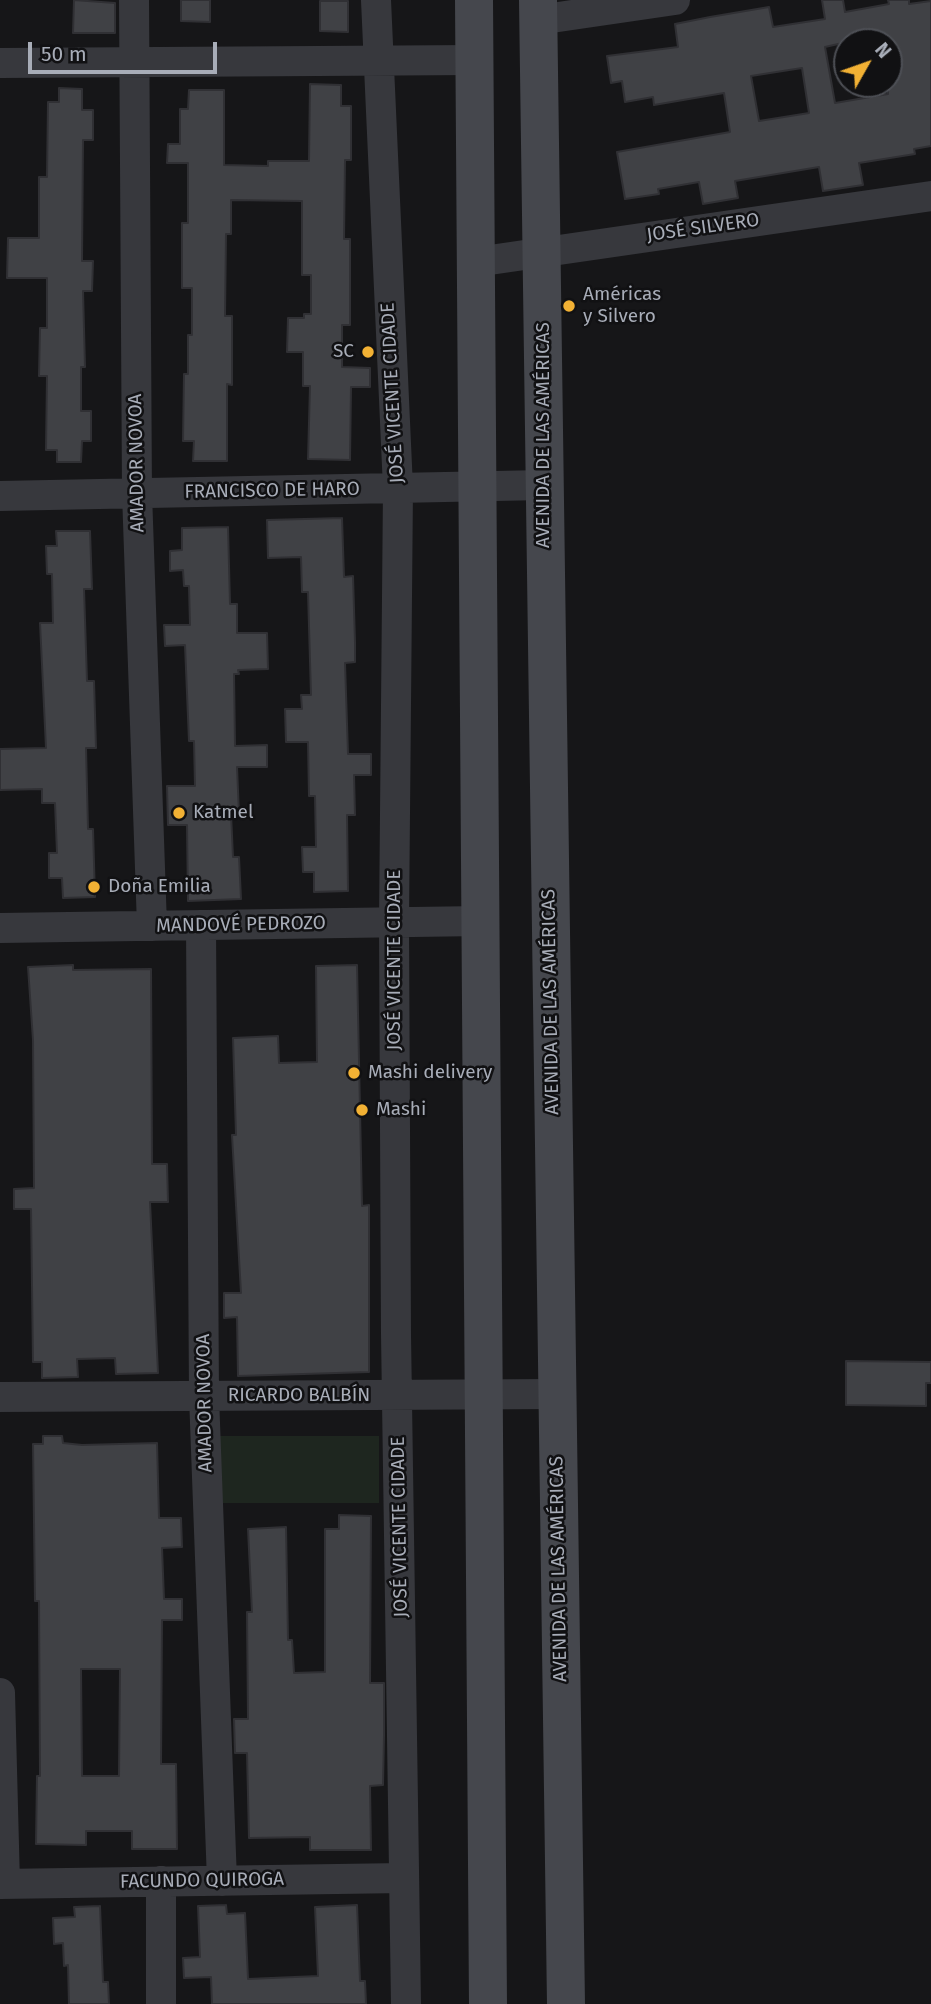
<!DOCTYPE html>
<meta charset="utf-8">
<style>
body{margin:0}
#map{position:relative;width:931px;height:2004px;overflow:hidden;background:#161618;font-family:"Fira Sans",sans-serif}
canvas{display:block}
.north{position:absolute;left:833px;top:28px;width:70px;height:70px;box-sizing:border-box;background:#111113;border:2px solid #4d4f55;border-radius:50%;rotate:50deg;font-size:19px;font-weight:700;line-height:28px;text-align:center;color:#a8adb8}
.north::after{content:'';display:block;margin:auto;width:24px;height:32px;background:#f2b134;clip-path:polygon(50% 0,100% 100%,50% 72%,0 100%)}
.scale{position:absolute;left:28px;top:42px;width:189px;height:32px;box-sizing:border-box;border:4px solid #a8adb8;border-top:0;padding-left:9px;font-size:21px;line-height:24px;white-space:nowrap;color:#a8adb8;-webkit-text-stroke:5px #111113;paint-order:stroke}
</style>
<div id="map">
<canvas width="931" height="2004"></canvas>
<div class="north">N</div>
<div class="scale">50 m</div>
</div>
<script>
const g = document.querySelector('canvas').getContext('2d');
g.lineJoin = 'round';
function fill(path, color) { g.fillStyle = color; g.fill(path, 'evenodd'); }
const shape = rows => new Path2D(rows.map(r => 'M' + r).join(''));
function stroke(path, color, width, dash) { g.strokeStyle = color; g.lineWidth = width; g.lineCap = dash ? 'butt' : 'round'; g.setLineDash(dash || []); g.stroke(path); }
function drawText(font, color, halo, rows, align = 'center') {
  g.font = font + ' "Fira Sans",sans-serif'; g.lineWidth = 5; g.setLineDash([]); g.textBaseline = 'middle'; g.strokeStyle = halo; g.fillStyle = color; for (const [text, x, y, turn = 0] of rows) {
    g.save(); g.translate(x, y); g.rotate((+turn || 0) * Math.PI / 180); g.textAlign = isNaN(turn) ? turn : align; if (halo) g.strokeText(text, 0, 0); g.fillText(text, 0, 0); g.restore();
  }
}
const green = shape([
 [220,1436,379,1436,379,1503,220,1503]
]);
const building = shape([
 [74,0,115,3,115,33,73,33,74,0],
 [181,0,210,0,210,22,181,21,181,0],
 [822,0,843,0,845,12,889,4,888,0,909,0,909,4,931,1,931,146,914,149,915,154,859,163,863,185,823,191,819,167,735,181,738,198,703,204,699,182,658,189,659,194,625,199,617,152,730,132,724,93,654,105,653,97,625,102,622,81,611,83,607,56,678,47,675,24,710,17,769,7,773,27,825,19,822,0],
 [847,42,889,42,888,94,835,103,825,47,847,42],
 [802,68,809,113,759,121,751,76,802,68],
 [320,1,348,1,348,32,320,31,320,1],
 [310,84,341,85,341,106,351,106,351,160,345,160,344,239,350,239,350,325,342,325,342,367,370,368,370,387,351,387,350,460,308,459,310,386,303,386,303,352,287,352,288,318,304,318,304,314,311,314,311,275,302,275,302,201,231,200,231,234,226,234,225,316,232,316,232,385,227,384,227,461,193,461,194,441,183,441,184,374,188,374,188,335,192,335,192,288,182,288,182,223,188,223,188,163,167,163,168,144,180,144,180,109,188,109,189,90,224,90,224,165,268,166,268,161,309,161,310,84],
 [59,88,82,89,82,110,93,110,93,140,83,140,82,261,93,261,92,291,83,291,85,367,81,367,81,411,91,411,91,441,82,441,81,462,57,462,57,450,46,450,47,376,39,376,40,328,47,328,47,278,7,278,8,238,39,238,39,177,47,177,48,102,59,102,59,88],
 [342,518,344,577,353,576,355,642,355,662,345,663,348,754,371,754,371,775,354,775,355,815,347,815,348,891,314,892,314,872,303,872,302,847,316,847,315,796,309,796,308,742,286,742,285,709,302,709,301,695,311,695,308,592,302,592,301,557,268,558,267,520,342,518],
 [228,527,230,604,237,604,237,633,267,633,268,669,238,670,239,674,234,674,235,746,267,745,267,767,237,767,239,814,231,814,233,857,239,857,241,899,188,901,187,825,168,825,167,786,195,786,194,741,189,741,185,645,165,646,164,625,190,625,189,586,184,586,183,570,170,571,170,551,182,550,182,528,228,527],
 [56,531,90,531,92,589,84,589,87,681,94,681,96,748,86,748,88,829,93,829,95,897,63,898,62,878,49,878,49,853,57,853,55,803,42,803,42,789,0,790,0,749,46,748,40,623,53,623,52,574,47,574,46,546,57,546,56,531],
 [73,965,73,970,151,969,152,1164,167,1164,168,1202,150,1202,158,1373,116,1374,115,1358,77,1359,78,1377,42,1378,42,1362,33,1362,31,1209,14,1209,14,1189,34,1188,33,1040,28,967,73,965],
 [357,965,362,1206,369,1205,369,1372,238,1376,237,1317,224,1318,224,1293,241,1293,232,1135,236,1135,233,1038,278,1036,279,1063,317,1062,316,966,357,965],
 [846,1361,931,1362,931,1383,926,1383,926,1406,846,1405,846,1361],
 [43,1436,62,1436,63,1443,82,1445,157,1443,159,1518,181,1518,182,1547,162,1548,164,1599,182,1599,182,1620,162,1620,161,1764,176,1764,177,1849,132,1849,132,1831,86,1831,86,1845,36,1844,37,1776,40,1776,39,1601,35,1601,33,1444,43,1444,43,1436],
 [81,1669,120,1669,119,1776,82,1776,81,1669],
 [339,1515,371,1516,370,1683,384,1683,384,1736,383,1785,370,1786,371,1850,310,1850,310,1837,249,1838,247,1753,235,1753,234,1719,248,1719,247,1612,252,1612,248,1529,286,1527,288,1640,292,1640,294,1673,325,1672,325,1529,339,1529,339,1515],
 [226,1905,227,1914,245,1913,248,1979,318,1976,315,1907,357,1905,360,1981,365,1981,366,2004,212,2004,211,1977,184,1978,183,1958,200,1957,198,1906,226,1905],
 [100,1906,103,1982,108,1982,109,2004,69,2004,68,1965,64,1966,63,1943,54,1944,53,1918,75,1917,74,1907,100,1906]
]);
const minor = shape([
 [134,0,137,493,152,926],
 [376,0,398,488,394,922,396,1334,406,2004],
 [538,20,675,0],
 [0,63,475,60],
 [476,262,931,196],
 [0,496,544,485],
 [201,925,204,1396,222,1881],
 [0,928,481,921],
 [0,1397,557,1394],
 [0,1693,5,1884],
 [161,1881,161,2004],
 [0,1884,404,1878]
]);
const secondary = shape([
 [474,0,488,2004],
 [538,0,566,2004]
]);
const markers = [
 [569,306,7,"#f2b134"],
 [368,352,7,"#f2b134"],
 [179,813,7,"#f2b134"],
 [94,887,7,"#f2b134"],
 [354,1073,7,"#f2b134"],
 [362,1110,7,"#f2b134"]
];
const streetNames = [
 ["JOSÉ SILVERO",703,228,-8],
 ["JOSÉ VICENTE CIDADE",393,393,-93],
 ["AVENIDA DE LAS AMÉRICAS",544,435,-90],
 ["AMADOR NOVOA",137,463,-91],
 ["FRANCISCO DE HARO",272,491,-1],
 ["MANDOVÉ PEDROZO",241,925,-1],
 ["JOSÉ VICENTE CIDADE",395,960,-90],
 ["AVENIDA DE LAS AMÉRICAS",551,1002,-91],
 ["RICARDO BALBÍN",299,1396],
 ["AMADOR NOVOA",205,1403,-91],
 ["JOSÉ VICENTE CIDADE",400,1527,-91],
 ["AVENIDA DE LAS AMÉRICAS",559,1569,-91],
 ["FACUNDO QUIROGA",202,1881,-1]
];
const poiNames = [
 ["Américas",583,295],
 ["y Silvero",583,317],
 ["SC",354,352,"right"],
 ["Katmel",193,813],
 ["Doña Emilia",108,887],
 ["Mashi delivery",368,1073],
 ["Mashi",376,1110]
];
fill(green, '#1e261f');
fill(building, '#404145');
stroke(building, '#303034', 2);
stroke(minor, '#37383d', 30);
stroke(secondary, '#45474d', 38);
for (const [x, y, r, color] of markers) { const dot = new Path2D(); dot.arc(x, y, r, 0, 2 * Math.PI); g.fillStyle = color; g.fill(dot); stroke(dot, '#111113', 2.5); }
drawText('19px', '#a8adb8', '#111113', streetNames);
drawText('19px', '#a8adb8', '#111113', poiNames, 'left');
</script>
